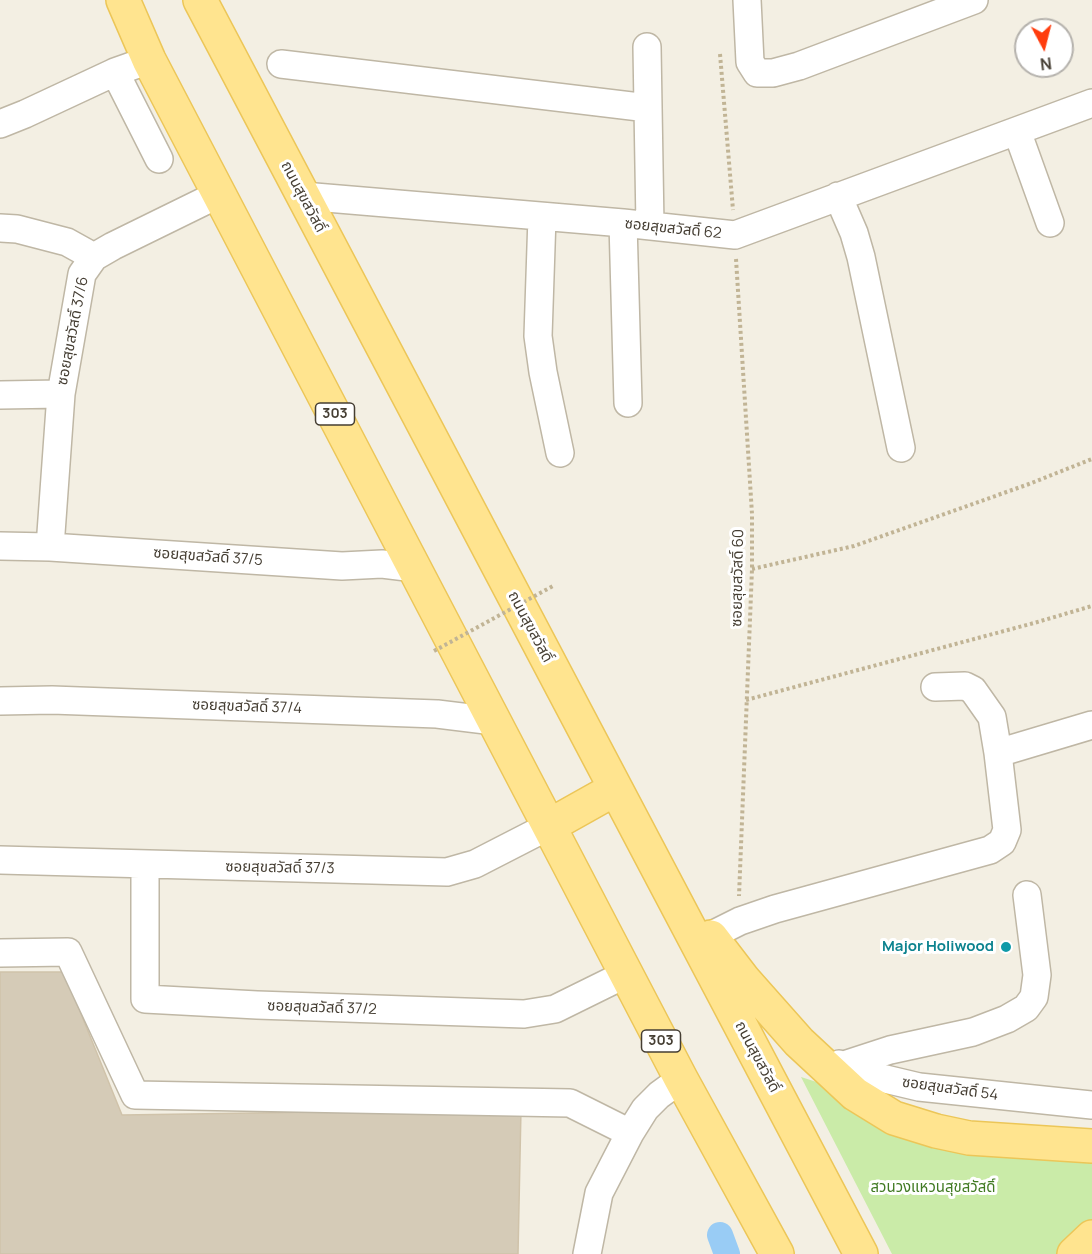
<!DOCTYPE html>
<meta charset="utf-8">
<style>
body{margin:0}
#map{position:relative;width:1092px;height:1254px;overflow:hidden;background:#f3efe3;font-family:Manrope,sans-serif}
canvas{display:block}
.north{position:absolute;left:1014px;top:18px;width:60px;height:60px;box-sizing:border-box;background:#fff;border:2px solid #b5b2ad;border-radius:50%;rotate:173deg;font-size:16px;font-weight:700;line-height:24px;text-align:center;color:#453e33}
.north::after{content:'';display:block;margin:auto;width:21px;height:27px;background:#ff3c0d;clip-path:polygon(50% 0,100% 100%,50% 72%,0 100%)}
</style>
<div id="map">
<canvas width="1092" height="1254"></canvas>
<div class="north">N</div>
</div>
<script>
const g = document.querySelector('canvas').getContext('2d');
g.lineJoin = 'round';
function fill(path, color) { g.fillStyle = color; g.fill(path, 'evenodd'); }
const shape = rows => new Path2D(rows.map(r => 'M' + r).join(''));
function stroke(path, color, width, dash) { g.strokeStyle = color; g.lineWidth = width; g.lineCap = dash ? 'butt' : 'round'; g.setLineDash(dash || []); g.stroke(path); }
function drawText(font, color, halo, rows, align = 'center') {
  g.font = font + ' Manrope,"Noto Sans Thai",sans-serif'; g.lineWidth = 6; g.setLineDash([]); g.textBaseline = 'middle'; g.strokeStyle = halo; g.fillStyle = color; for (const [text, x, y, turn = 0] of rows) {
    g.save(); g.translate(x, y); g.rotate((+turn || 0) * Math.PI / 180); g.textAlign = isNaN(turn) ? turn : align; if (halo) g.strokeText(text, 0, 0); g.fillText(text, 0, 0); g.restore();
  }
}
const green = shape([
 [801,1077,984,1136,1092,1146,1092,1254,892,1254]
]);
const canal = shape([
 [720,1235,727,1254]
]);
const building = shape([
 [0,972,64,972,122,1115,521,1109,518,1254,0,1254,0,972]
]);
const path = shape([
 [720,54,733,210],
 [736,259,752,514,752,569,739,896],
 [752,569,854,546,1029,484,1092,459],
 [746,700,1034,623,1092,606]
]);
const minor = shape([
 [747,0,750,62,757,73,773,73,799,66,974,0],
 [647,47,650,226],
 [281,64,648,108],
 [115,72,159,159],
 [0,124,25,114,115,72,149,60],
 [1017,131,1050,223],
 [303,196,623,223,735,235,1092,103],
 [838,196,854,233,861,257,901,448],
 [542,217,538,336,543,372,560,453],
 [623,223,628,403],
 [0,228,17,229,67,242,94,257],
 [0,395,61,394],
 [0,546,50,547,342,566,382,564,415,568],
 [50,547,61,394,82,274,94,257,113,246,219,194],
 [935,687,965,686,973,690,992,717,998,753],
 [0,701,52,700,437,714,494,721],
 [0,860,447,872,475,864,549,826],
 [145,864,145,999,257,1005,524,1014,555,1009,626,974],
 [710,936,740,921,775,909,990,850,1002,842,1007,830,998,753,1092,725],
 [0,953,68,952,135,1095,570,1103,630,1133],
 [839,1064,877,1077,919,1087,1092,1105],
 [844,1065,890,1050,973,1032,1007,1019,1026,1008,1034,997,1037,975,1027,895],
 [587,1254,599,1193,630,1133,645,1109,659,1095,681,1079]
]);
const major = shape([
 [123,0,149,60,681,1079,777,1254],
 [200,0,861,1254],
 [549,826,615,789],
 [711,937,744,980,799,1042,855,1094,894,1118,936,1131,969,1138,1092,1146],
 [1074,1254,1092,1237]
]);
const pathBridge = shape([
 [434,651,553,586]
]);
const markers = [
 [1006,947,6,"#0f9aa8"]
];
const shields = [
 [335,414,39],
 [661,1041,39]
];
const shieldNames = [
 ["303",335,414],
 ["303",661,1041]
];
const streetNames = [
 ["ถนนสุขสวัสดิ์",303,197,62],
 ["ซอยสุขสวัสดิ์ 62",673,229,6],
 ["ซอยสุขสวัสดิ์ 37/6",73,331,-79],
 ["ซอยสุขสวัสดิ์ 37/5",208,557,4],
 ["ซอยสุขสวัสดิ์ 60",738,578,-89],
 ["ถนนสุขสวัสดิ์",530,627,62],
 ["ซอยสุขสวัสดิ์ 37/4",247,707,2],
 ["ซอยสุขสวัสดิ์ 37/3",280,868,1],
 ["ซอยสุขสวัสดิ์ 37/2",322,1008,2],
 ["ถนนสุขสวัสดิ์",757,1057,62],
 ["ซอยสุขสวัสดิ์ 54",950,1089,8]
];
const cultureNames = [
 ["Major Holiwood",994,947]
];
const parkNames = [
 ["สวนวงแหวนสุขสวัสดิ์",933,1188]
];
fill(green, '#caeba8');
stroke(canal, '#99ccf5', 26);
fill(building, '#d5cbb7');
stroke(building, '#d0c3aa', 1.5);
stroke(minor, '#bfb7a5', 30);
stroke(major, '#ecc658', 36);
stroke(path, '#c1b495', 4, [3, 3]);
stroke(minor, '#fff', 27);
stroke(major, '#ffe48f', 33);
stroke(pathBridge, '#c1b495', 4, [3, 3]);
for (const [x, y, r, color] of markers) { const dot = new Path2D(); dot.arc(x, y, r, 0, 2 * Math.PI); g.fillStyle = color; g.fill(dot); stroke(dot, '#fff', 2); }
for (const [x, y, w] of shields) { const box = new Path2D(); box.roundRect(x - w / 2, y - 11, w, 22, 4.5); g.fillStyle = '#fff'; g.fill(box); stroke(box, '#453e33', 1.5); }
drawText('bold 14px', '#453e33', null, shieldNames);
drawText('15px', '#453e33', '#fff', streetNames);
drawText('bold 15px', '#0d838f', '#fff', cultureNames, 'right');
drawText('15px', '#407a22', '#fff', parkNames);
</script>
